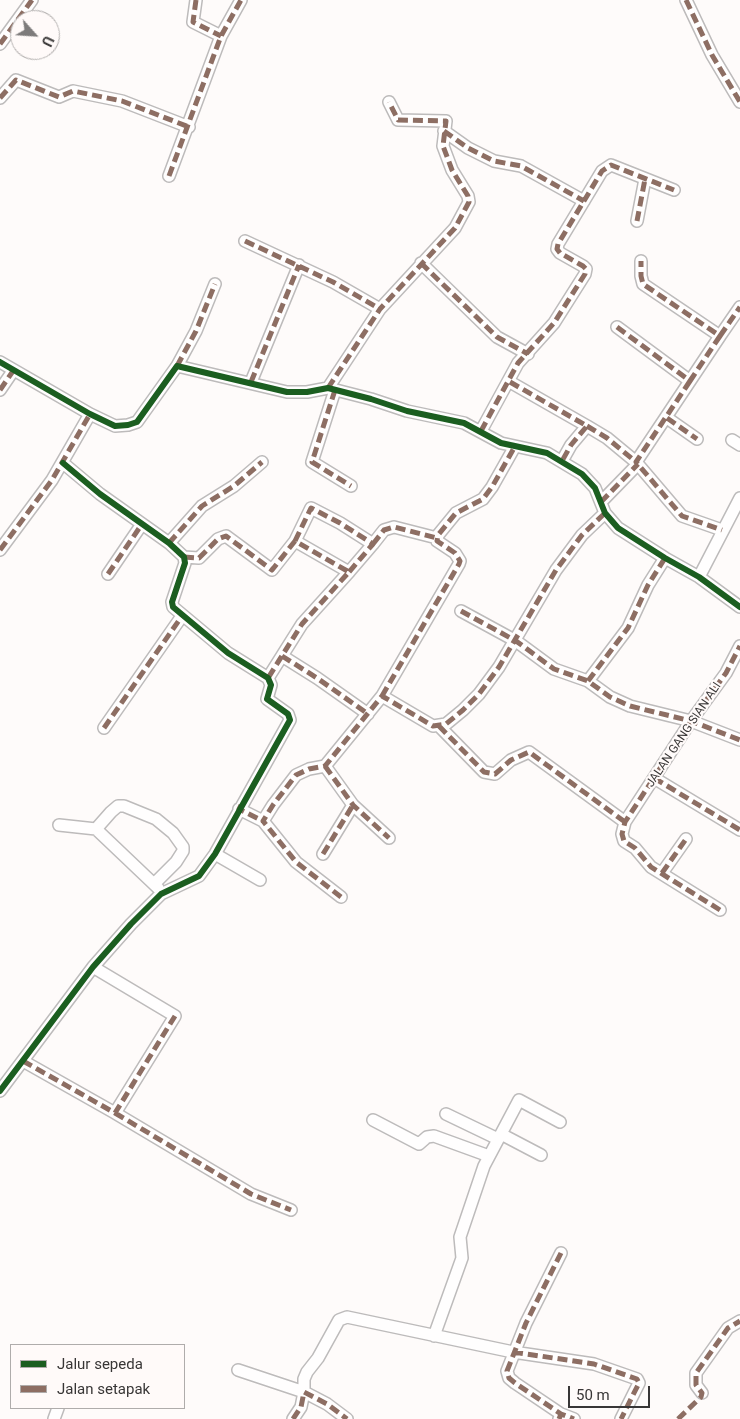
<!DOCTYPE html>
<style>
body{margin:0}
#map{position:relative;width:740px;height:1419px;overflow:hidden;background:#fefbfa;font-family:Roboto,sans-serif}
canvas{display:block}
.legend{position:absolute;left:10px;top:1344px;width:175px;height:65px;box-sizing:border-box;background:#fffaf9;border:1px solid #afacab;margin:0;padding:6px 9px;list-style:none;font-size:15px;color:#383636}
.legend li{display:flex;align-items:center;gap:10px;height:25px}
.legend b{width:25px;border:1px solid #afacab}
.north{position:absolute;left:10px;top:10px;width:50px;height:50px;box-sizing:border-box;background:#fffaf9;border:1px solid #afacab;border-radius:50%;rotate:116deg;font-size:14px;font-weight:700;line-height:20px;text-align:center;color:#383636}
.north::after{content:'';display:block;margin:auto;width:18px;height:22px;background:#7d7b7b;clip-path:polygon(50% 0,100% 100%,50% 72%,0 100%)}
.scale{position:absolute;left:568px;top:1386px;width:82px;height:22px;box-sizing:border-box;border:2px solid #383636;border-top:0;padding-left:6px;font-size:15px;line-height:18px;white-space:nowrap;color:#383636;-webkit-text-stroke:4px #fffaf9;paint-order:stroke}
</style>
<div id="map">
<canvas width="740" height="1419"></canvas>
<ul class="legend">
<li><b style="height:6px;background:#1b5e20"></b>Jalur sepeda</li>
<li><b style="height:6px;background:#8d6e63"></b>Jalan setapak</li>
</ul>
<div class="north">U</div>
<div class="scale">50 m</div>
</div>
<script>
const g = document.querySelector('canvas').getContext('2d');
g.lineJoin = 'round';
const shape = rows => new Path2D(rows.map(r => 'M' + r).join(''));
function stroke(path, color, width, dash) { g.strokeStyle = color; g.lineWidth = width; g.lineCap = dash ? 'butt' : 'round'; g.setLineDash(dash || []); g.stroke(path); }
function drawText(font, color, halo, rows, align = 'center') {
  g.font = font + ' Roboto,sans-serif'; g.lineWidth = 4; g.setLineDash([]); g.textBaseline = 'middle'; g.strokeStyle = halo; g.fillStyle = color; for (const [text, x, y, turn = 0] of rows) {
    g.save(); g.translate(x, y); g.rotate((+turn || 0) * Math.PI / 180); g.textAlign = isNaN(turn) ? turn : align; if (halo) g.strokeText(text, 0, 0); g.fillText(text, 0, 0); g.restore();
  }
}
const minor = shape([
 [196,0,193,22,221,36],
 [686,0,712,55,740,102],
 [0,44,32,0],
 [0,98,16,80,59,97,73,91,122,101,189,127],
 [444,131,468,148,494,161,521,166,584,201],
 [169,176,221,36,241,0],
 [637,221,645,179],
 [245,241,333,282,380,309],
 [421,263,497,337,528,354],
 [617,327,690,381,720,336,643,284,641,276,641,261],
 [720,336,740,307],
 [0,362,90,414,115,426,128,425,137,422,177,366,287,392,307,392,328,388,371,399,407,411,464,423,501,443,547,453,582,474,595,488,605,513,618,528,665,558,699,577,740,607],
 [177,366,196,331,215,284],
 [690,381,636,462,682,516,722,530],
 [251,382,299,265],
 [510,382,587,426,571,445,562,461],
 [328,388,380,309,455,228,469,202,468,196,452,170,443,146,446,121,398,120,389,102],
 [0,390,13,371],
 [335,390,312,462,351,486],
 [667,418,697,439],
 [587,426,607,438,636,462],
 [481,431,518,363,554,323,585,274,586,269,583,266,560,253,557,249,558,244,602,171,611,165,674,190],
 [732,440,740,445],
 [601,502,638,464],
 [295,541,311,508,340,523,373,544,349,572],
 [169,543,202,506,234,486,262,462],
 [373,544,384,530,394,527,437,538],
 [0,550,52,480,90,414],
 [184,557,199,558,218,539,226,536,272,570,295,541,349,572,302,624,268,678],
 [108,574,142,524],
 [699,577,740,498],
 [461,611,516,641,554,669,588,681,610,697,630,706,691,721,740,740],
 [282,656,317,678,368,714],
 [588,681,628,628,648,585,665,558],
 [382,696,459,564,460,561,455,553,437,541,438,535,456,513,483,499,492,487,514,448],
 [439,726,484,772,495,774,511,760,529,752,625,822],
 [104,728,182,616],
 [325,766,353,805,389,838],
 [654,778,740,830],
 [239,809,263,821],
 [59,825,96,829,111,812,118,806,124,806,156,819,173,833,183,847,183,851,176,862,155,883],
 [96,829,158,888],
 [215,854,260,880],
 [323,854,353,805],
 [662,873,686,839],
 [341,897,296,862,263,821,273,805,296,775,309,769,325,766,382,696,433,726,446,724,463,710,479,694,499,667,556,570,582,535,605,513],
 [720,910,651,867,635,848,624,841,622,834,625,822,691,721,726,673,740,646],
 [23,1061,115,1113,175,1016,93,967],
 [0,1091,93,967,131,924,161,894,199,876,215,854,290,720,288,714,267,699,271,685,268,678,228,653,173,607,172,602,185,563,184,557,169,543,100,494,63,463],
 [115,1113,251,1194,291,1210],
 [446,1114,498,1139],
 [373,1120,419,1144,427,1137,434,1136,489,1156],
 [501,1134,541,1155],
 [561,1253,526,1323,507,1371,509,1378,515,1383,561,1414],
 [434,1336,462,1258,460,1237,484,1166,519,1100,560,1122],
 [238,1370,304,1392,327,1404,347,1419],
 [702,1393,696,1385,696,1373,728,1328,740,1321],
 [54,1419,58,1408],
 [293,1419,301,1407,304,1392,304,1379,307,1372,318,1358,339,1320,347,1317,513,1352,594,1364,637,1379,639,1383,621,1419],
 [559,1419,561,1414,574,1419]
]);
const quiet = shape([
 [196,0,193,22,221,36],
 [686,0,712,55,740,102],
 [0,44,32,0],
 [0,98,16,80,59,97,73,91,122,101,189,127],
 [444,131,468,148,494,161,521,166,584,201],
 [169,176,221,36,241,0],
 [637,221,645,179],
 [245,241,333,282,380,309],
 [421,263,497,337,528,354],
 [617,327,690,381,720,336,643,284,641,276,641,261],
 [720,336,740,307],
 [177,366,196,331,215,284],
 [690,381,636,462,682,516,722,530],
 [251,382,299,265],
 [510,382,587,426,571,445,562,461],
 [328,388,380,309,455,228,469,202,468,196,452,170,443,146,446,121,398,120,389,102],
 [0,390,13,371],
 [335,390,312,462,351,486],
 [667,418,697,439],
 [587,426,607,438,636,462],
 [481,431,518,363,554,323,585,274,586,269,583,266,560,253,557,249,558,244,602,171,611,165,674,190],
 [601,502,638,464],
 [295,541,311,508,340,523,373,544,349,572],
 [169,543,202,506,234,486,262,462],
 [373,544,384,530,394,527,437,538],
 [0,550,52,480,90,414],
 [184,557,199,558,218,539,226,536,272,570,295,541,349,572,302,624,268,678],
 [108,574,142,524],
 [461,611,516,641,554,669,588,681,610,697,630,706,691,721,740,740],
 [282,656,317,678,368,714],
 [588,681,628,628,648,585,665,558],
 [382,696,459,564,460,561,455,553,437,541,438,535,456,513,483,499,492,487,514,448],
 [439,726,484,772,495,774,511,760,529,752,625,822],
 [104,728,182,616],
 [325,766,353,805,389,838],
 [654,778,740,830],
 [241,805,239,809,263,821],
 [323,854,353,805],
 [662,873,686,839],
 [341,897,296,862,263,821,273,805,296,775,309,769,325,766,382,696,433,726,446,724,463,710,479,694,499,667,556,570,582,535,605,513],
 [720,910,651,867,635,848,624,841,622,834,625,822,691,721,726,673,740,646],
 [23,1061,115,1113,175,1016],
 [115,1113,251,1194,291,1210],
 [561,1253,526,1323,507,1371,509,1378,515,1383,561,1414],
 [513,1352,594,1364,637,1379,639,1383,621,1419],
 [293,1419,301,1407,304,1392,327,1404,347,1419],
 [559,1419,561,1414,574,1419],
 [678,1419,701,1397,702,1393,696,1385,696,1373,728,1328,740,1321]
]);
const cycleway = shape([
 [0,362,90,414,115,426,128,425,137,422,177,366,287,392,307,392,328,388,371,399,407,411,464,423,501,443,547,453,582,474,595,488,605,513,618,528,665,558,699,577,740,607],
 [0,1091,93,967,131,924,161,894,199,876,215,854,290,720,288,714,267,699,271,685,268,678,228,653,173,607,172,602,185,563,184,557,169,543,100,494,63,463]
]);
const streetNames = [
 ["JALAN GANG SIAN ALI",684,735,-56]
];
stroke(minor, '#bdbbbb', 14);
stroke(minor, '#fffefe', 11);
stroke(quiet, '#8d6e63', 5, [10, 5]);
stroke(cycleway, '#1b5e20', 6);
drawText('12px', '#383636', '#fffaf9', streetNames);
</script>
